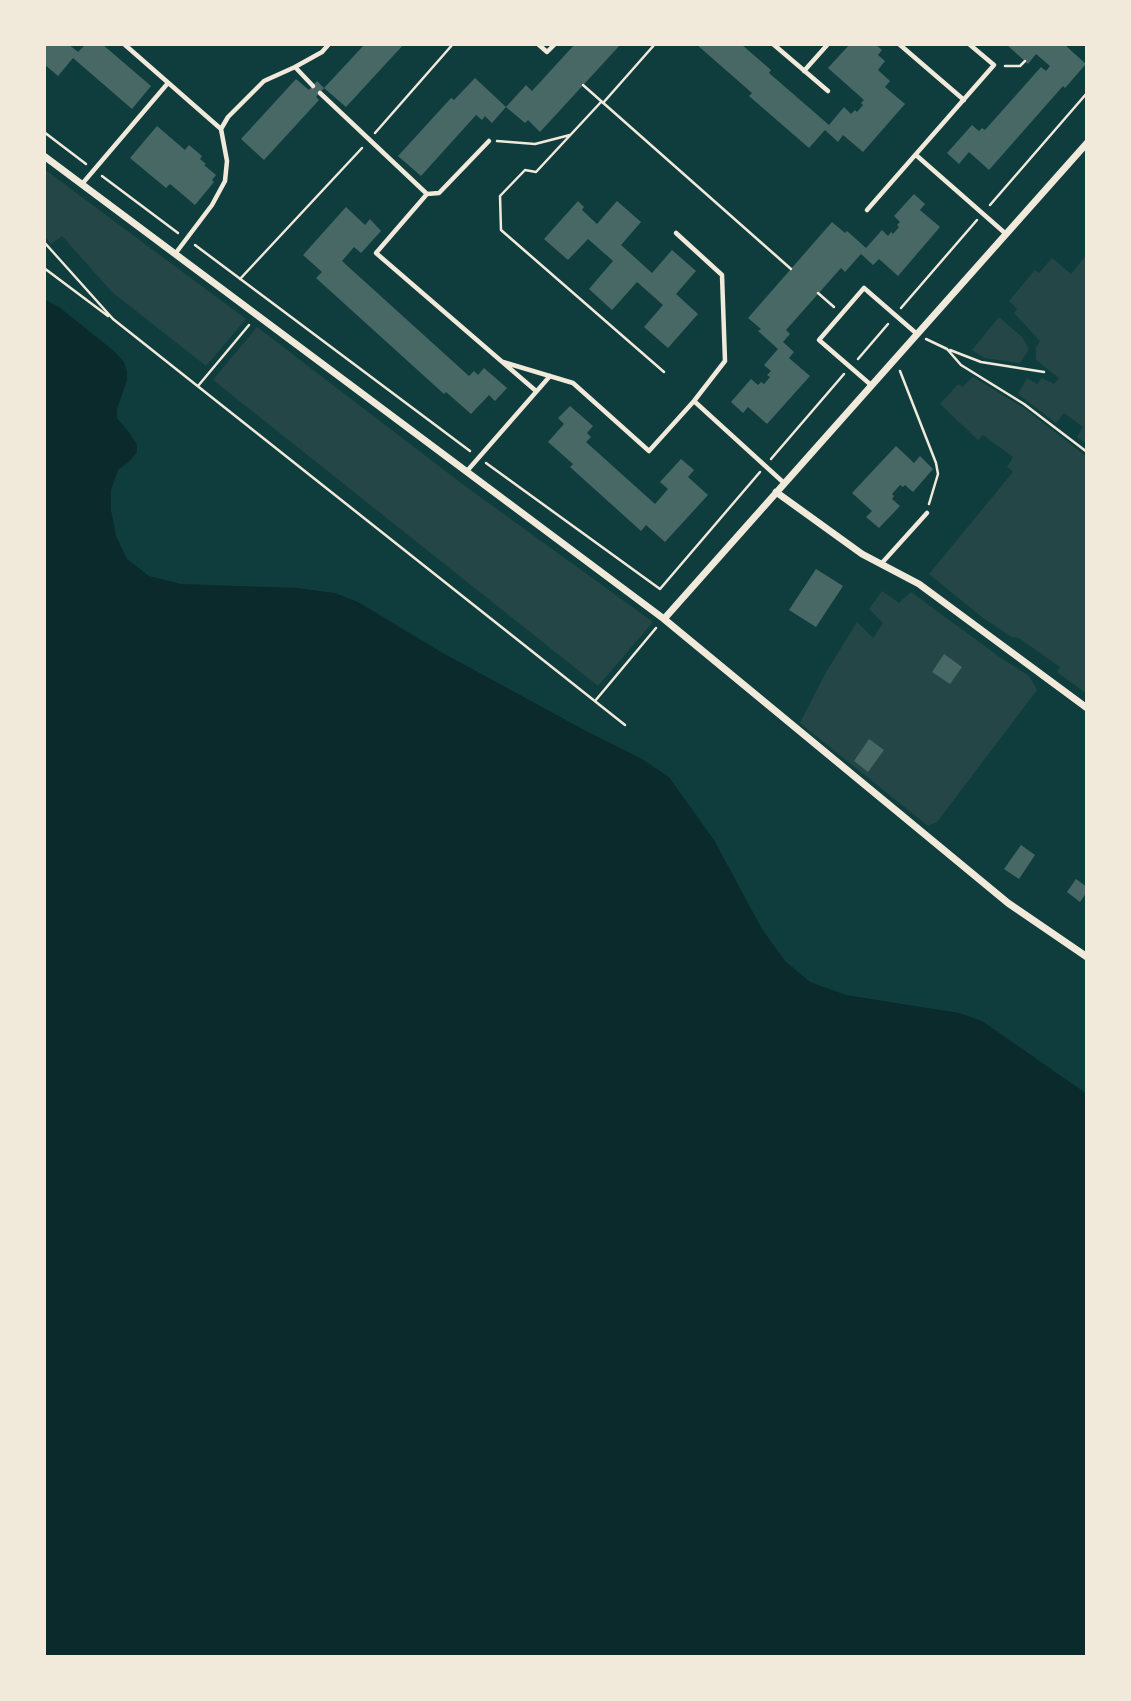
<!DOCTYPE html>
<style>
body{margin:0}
#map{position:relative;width:1131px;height:1701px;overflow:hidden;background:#0f3d3e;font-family:"IBM Plex Sans",sans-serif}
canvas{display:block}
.frame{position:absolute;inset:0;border:46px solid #f1e9da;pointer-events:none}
</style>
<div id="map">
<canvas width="1131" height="1701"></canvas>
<div class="frame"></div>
</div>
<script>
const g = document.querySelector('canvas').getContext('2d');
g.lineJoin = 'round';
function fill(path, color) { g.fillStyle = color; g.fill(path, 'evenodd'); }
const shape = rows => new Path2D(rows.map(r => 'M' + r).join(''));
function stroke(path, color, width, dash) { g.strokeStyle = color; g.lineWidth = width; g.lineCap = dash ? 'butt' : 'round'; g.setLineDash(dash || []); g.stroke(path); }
const green = shape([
 [44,169,246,319,206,366,112,292,62,236,51,244,44,236],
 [1087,254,1087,444,1077,437,1083,427,1064,413,1056,423,1018,394,1027,378,1037,384,1042,378,1054,384,1059,378,1036,360,1036,347,1040,341,1014,313,1017,309,1009,301,1035,270,1039,273,1052,258,1071,274],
 [999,317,1022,337,1029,349,1020,363,984,358,972,350],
 [257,327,465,486,653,622,598,686,213,380],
 [973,377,1024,408,1087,457,1087,694,1057,672,1060,667,1019,638,1012,637,983,618,929,574,1013,472,1007,467,1013,457,983,435,978,440,940,404,958,384,962,387],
 [882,591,899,603,911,592,1001,658,1029,676,1037,690,937,822,928,826,800,723,825,674,857,622,873,638,883,623,869,609]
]);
const water = shape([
 [44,299,59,307,114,351,124,362,127,371,127,380,117,409,117,418,131,435,137,445,137,452,130,461,118,470,111,490,111,510,116,536,127,559,149,576,181,584,297,588,335,593,358,602,441,652,588,732,642,759,669,777,714,840,762,929,785,961,810,982,846,995,959,1013,982,1021,1087,1094,1087,1657,44,1657]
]);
const building = shape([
 [44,44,68,44,78,52,86,44,102,44,151,86,132,109,73,58,58,76,44,64],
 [365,44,404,44,346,107,324,88,316,97,319,100,264,160,241,139,296,79,309,90,317,81,324,88],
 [575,44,621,44,540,132,528,120,525,123,506,107,526,85,532,91],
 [696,44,741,44,771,70,769,73,829,125,844,107,851,114,855,110,857,112,863,105,861,103,864,100,828,68,850,44,875,44,882,50,878,55,885,61,878,70,890,81,885,87,905,104,863,152,843,135,838,142,825,130,809,148,749,96,752,93],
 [1006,44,1066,44,1065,45,1086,64,1065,88,1063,86,989,170,969,152,959,164,947,153,972,125,979,131,982,128,985,130,1041,67,1046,71,1050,66,1036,54,1028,64],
 [475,78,506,107,492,123,485,116,482,120,476,115,421,176,398,156,451,98,454,100],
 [157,126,185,150,189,145,202,156,200,159,206,164,204,165,216,175,212,180,214,182,195,205,170,184,166,188,130,158],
 [914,194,925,204,920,210,940,227,898,276,879,259,873,265,861,254,845,272,841,268,786,330,790,334,783,342,794,352,789,358,810,376,767,424,748,407,743,413,731,402,751,379,758,385,761,382,764,384,770,377,767,375,771,371,764,365,778,349,758,331,761,329,748,318,832,222,845,233,847,231,866,248,882,230,888,236,891,232,893,234,899,227,897,225,900,222,894,216],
 [578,201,584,207,582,210,597,224,617,201,641,222,621,245,652,273,672,250,696,271,676,294,698,314,668,348,644,327,663,305,637,282,612,310,589,289,613,261,588,239,568,260,544,239],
 [346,207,365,225,370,219,381,231,361,253,354,247,342,261,469,376,474,371,478,375,484,368,507,388,495,401,489,395,471,414,446,392,444,394,316,278,322,272,303,255],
 [570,406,593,426,587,433,591,437,586,442,655,504,668,489,660,482,681,459,694,470,688,477,708,495,665,542,646,525,641,531,570,467,573,464,548,442,564,424,558,418],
 [896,446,914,463,920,456,933,469,913,492,905,485,903,487,900,485,892,494,894,496,892,499,900,506,879,528,866,517,872,511,852,493],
 [816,569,843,586,816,627,789,610],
 [944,654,962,667,950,684,932,672],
 [869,739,884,750,868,772,854,761],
 [1021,845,1035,855,1019,879,1004,869],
 [1076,879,1087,887,1087,892,1080,902,1067,892]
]);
const path = shape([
 [1005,66,1020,66,1025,61],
 [583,85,791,269],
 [601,102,536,172,525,170,500,196,501,230,664,372],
 [603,103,655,44],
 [44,132,86,164],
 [375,133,453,44],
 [497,141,535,144,570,135],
 [102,176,178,233],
 [990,205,1087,93],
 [44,242,113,319,625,725],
 [195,245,470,451],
 [44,268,108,316],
 [240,279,362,148],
 [818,293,834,307],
 [901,308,977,220],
 [926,339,947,349,961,365,1024,404,1087,452],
 [950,350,981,362,1044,372],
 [858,359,888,324],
 [900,371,936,463,938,474,929,504],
 [198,386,249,325],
 [771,459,844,374],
 [486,463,660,589,760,472],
 [595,701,656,628]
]);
const service = shape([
 [124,44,221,129],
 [538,44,547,52,555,44],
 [773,44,828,91],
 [899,44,964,100],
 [295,67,313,86],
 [804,71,828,44],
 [320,93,427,194],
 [489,141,439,193,427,194,376,253,536,391],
 [916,155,1006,234],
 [82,184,168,83],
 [867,210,994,65,969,44],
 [175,254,212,205,225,181,227,161,221,129,228,117,264,81,295,67,322,52,329,44],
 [503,362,573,383,649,451,694,401,725,361,722,275,676,233],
 [871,385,819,340,864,288,917,334],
 [694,401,784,483],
 [467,471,550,376],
 [881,564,927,513]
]);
const minor = shape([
 [44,156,664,619,1008,903,1087,957],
 [776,492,862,554,919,584,1087,708],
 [664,619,1087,143]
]);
fill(green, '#244646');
fill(water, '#0a2a2b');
fill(building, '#486865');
stroke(path, '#f1e9da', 2.5);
stroke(service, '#f1e9da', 4.5);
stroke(minor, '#f1e9da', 7);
</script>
